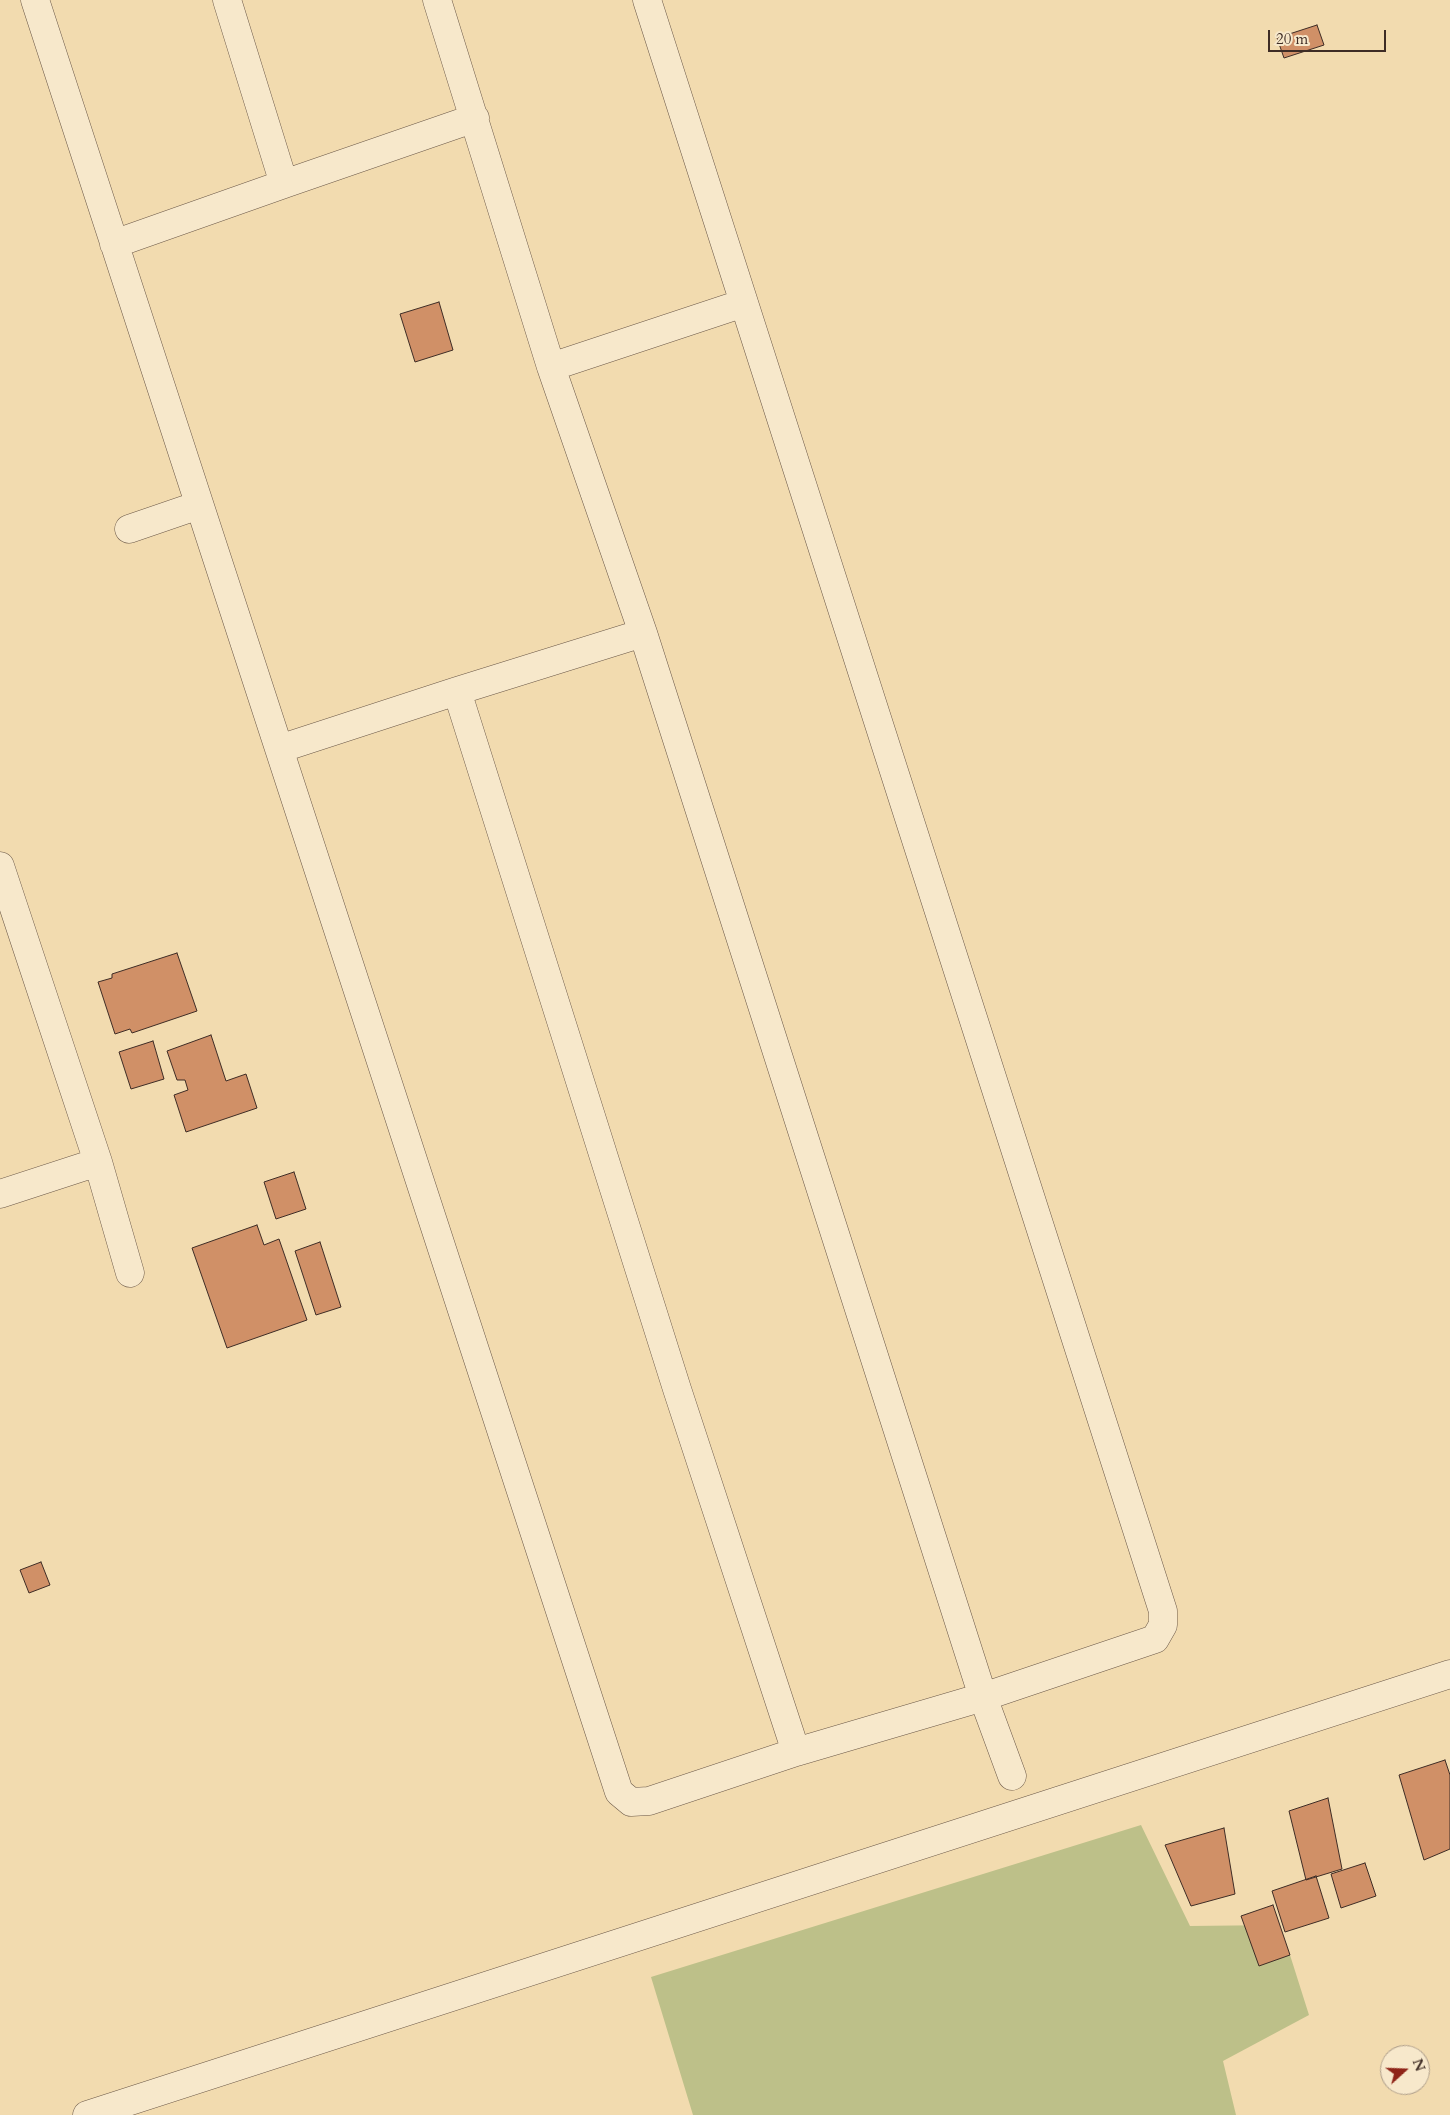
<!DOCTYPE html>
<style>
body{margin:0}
#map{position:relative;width:1450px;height:2115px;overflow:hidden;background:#f2dbaf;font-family:Cardo,serif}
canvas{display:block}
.north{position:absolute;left:1380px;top:2045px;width:50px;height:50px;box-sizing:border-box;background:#f7e8cb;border:1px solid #ad9d89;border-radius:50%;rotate:70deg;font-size:14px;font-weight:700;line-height:20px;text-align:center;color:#3e2c25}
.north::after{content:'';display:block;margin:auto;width:18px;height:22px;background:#8f2418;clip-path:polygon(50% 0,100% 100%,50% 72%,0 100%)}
.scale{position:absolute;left:1268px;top:30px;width:118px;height:22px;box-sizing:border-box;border:2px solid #3e2c25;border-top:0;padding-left:6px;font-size:15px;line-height:18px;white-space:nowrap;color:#3e2c25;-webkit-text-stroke:4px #f7e8cb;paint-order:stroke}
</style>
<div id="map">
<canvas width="1450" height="2115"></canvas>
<div class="north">N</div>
<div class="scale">20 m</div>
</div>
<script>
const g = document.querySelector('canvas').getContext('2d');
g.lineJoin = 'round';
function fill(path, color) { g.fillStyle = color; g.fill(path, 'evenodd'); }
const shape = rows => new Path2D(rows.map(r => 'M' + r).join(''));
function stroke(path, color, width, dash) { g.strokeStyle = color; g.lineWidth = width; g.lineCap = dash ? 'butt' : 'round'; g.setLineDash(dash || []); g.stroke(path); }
const green = shape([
 [1141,1825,1190,1926,1279,1925,1290,1955,1309,2015,1223,2061,1236,2115,693,2115,651,1977]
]);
const building = shape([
 [1317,25,1324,45,1284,58,1277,38,1317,25],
 [439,302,453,350,415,362,400,314,439,302],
 [177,953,197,1011,132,1033,130,1029,115,1034,98,982,112,978,112,974,177,953],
 [211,1035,226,1081,246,1074,257,1108,186,1132,174,1095,188,1090,185,1080,177,1080,167,1051,211,1035],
 [153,1041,164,1079,131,1089,119,1052,153,1041],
 [294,1172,306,1209,276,1219,264,1182,294,1172],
 [257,1225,264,1245,279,1239,307,1320,227,1348,192,1248,257,1225],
 [320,1242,341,1307,316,1315,295,1251,320,1242],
 [41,1562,50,1585,29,1593,20,1570,41,1562],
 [1445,1760,1450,1775,1450,1849,1424,1860,1399,1775,1445,1760],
 [1328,1798,1342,1869,1306,1880,1289,1811,1328,1798],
 [1224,1828,1235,1894,1191,1906,1165,1845,1224,1828],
 [1365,1863,1376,1896,1341,1908,1331,1874,1365,1863],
 [1316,1876,1329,1918,1285,1932,1272,1891,1316,1876],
 [1273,1905,1290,1955,1259,1966,1241,1916,1273,1905]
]);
const street = shape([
 [35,0,619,1792,631,1802,649,1801,796,1752,983,1697,1155,1639,1163,1625,1163,1611,647,0],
 [437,0,551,367,643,633,983,1697,1012,1776],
 [284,184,475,118],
 [114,244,284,184,227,0],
 [551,367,744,303],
 [129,529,199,505],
 [457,691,677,1389,796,1752],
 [279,749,457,691,643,633],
 [0,866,98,1162,130,1273],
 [0,1194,98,1162],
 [87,2115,1450,1674]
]);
fill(green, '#bdc089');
fill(building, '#d09067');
stroke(building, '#3e2c25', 1);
stroke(street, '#6b5848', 29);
stroke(street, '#f7e8cb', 28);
</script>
